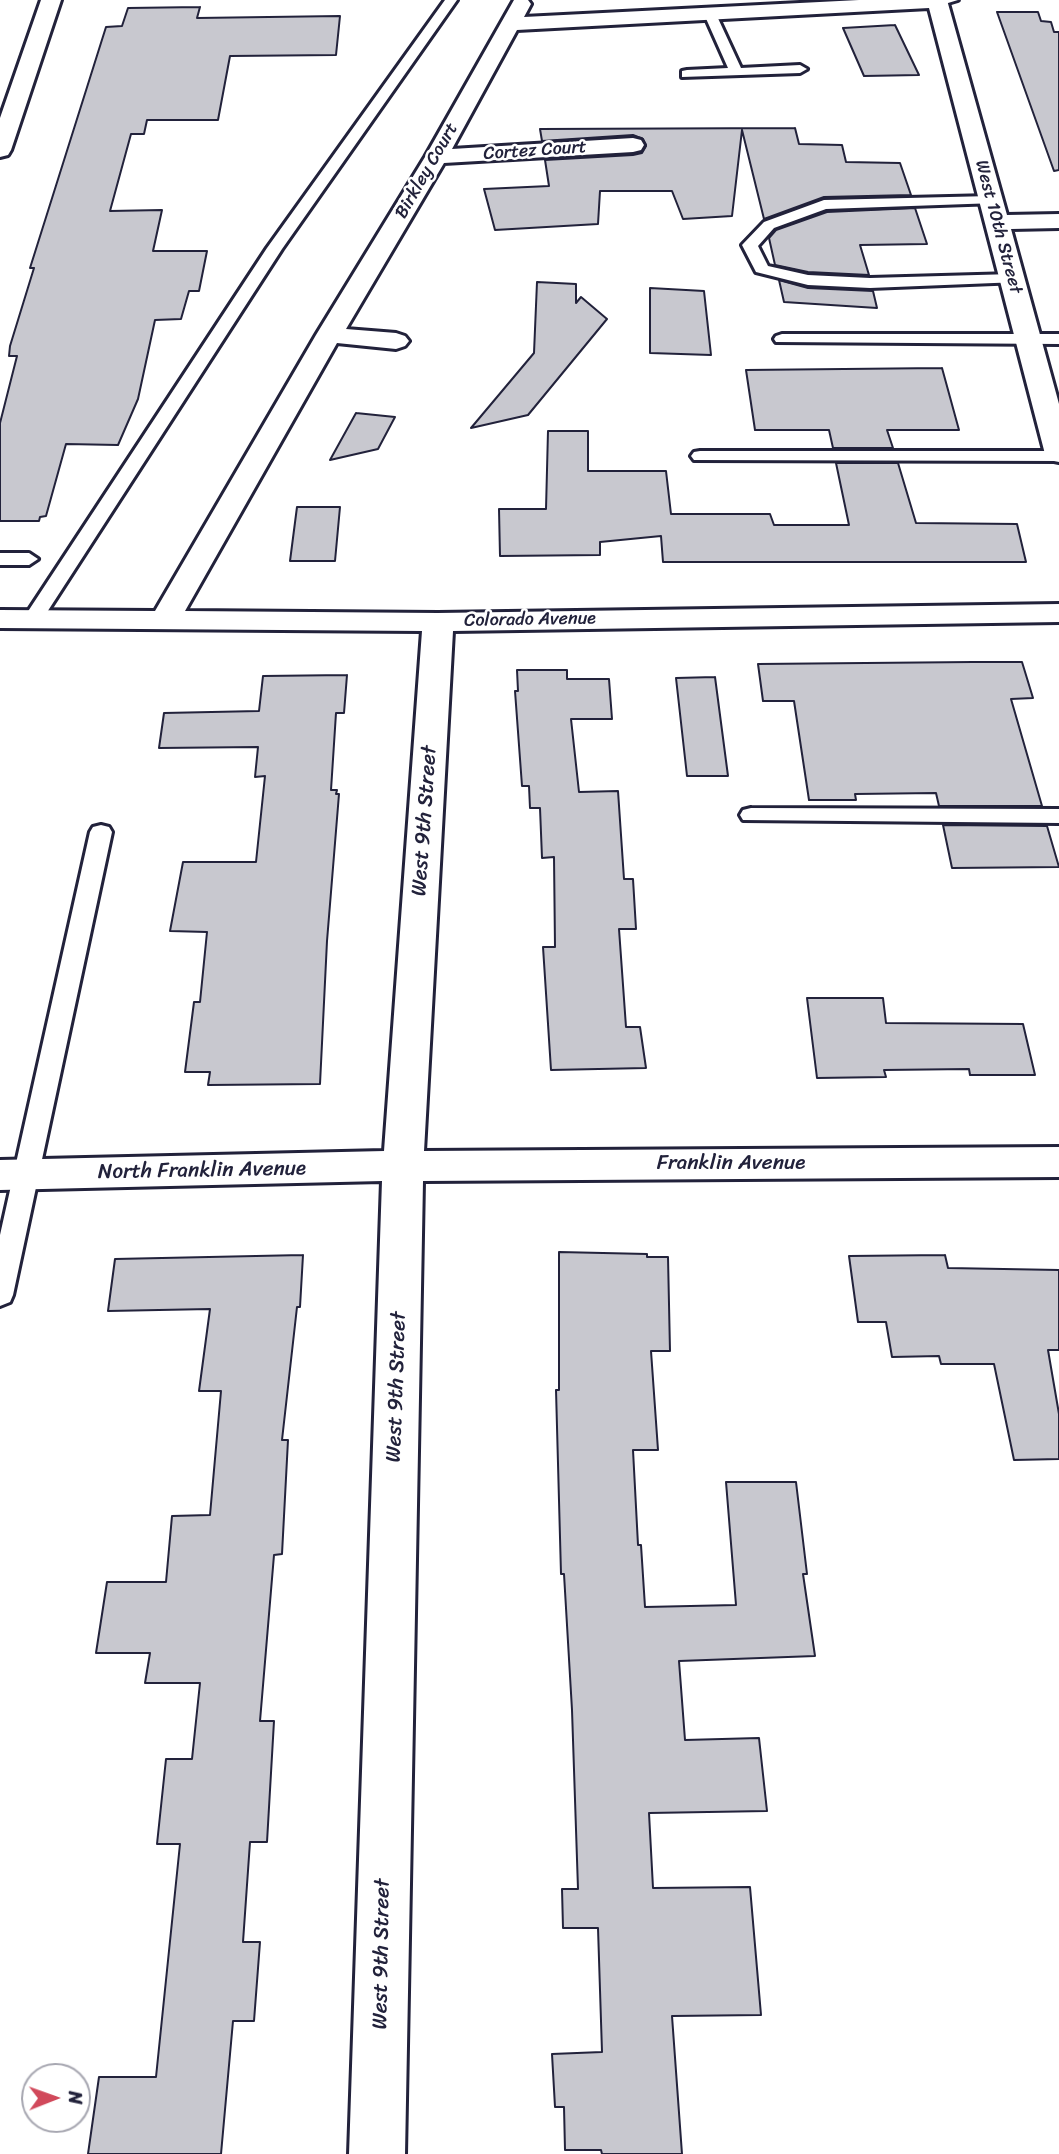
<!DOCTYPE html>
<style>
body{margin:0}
#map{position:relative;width:1059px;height:2154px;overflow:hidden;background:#fff;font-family:Sriracha,sans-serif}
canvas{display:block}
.north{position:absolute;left:21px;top:2063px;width:70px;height:70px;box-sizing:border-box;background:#fff;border:2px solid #a7a7b1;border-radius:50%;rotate:89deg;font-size:19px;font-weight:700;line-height:28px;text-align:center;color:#22223b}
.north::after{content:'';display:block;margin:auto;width:24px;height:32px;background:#d1495b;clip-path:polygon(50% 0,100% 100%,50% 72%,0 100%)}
</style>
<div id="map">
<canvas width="1059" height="2154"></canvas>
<div class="north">N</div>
</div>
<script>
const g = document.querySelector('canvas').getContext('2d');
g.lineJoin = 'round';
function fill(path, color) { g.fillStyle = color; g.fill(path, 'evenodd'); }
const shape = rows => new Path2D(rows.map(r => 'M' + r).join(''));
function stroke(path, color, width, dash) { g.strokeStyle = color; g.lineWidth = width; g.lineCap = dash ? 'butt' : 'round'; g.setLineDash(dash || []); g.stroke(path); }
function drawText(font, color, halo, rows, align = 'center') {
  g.font = font + ' Sriracha,sans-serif'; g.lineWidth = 5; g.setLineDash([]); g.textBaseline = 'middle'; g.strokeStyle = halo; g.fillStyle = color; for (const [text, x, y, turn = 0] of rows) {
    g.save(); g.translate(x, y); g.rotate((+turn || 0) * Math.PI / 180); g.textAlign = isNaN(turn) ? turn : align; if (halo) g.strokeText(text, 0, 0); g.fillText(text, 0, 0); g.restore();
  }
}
const building = shape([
 [200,7,197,18,340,16,336,55,230,56,218,120,147,120,144,134,131,134,110,211,162,210,153,251,207,251,199,291,189,291,181,319,155,320,138,399,118,445,66,444,46,516,40,517,39,521,0,521,0,423,17,356,9,356,10,346,34,268,30,268,106,27,122,26,128,8,200,7],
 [997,12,1038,12,1041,21,1051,22,1054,32,1059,32,1059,170,1054,171,997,12],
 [895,25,919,75,864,76,843,28,895,25],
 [795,128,799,144,842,145,846,162,900,163,911,195,824,197,764,219,742,130,732,216,683,219,672,191,600,191,598,224,495,230,484,189,549,186,545,160,633,155,642,153,646,146,643,139,633,135,542,141,540,129,795,128],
 [915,208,927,244,860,245,869,275,808,272,775,265,769,238,776,230,827,212,915,208],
 [779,280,808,288,873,291,877,308,784,302,779,280],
 [537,282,576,284,576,303,581,297,607,319,528,415,471,428,534,353,537,282],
 [650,288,704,291,711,355,650,353,650,288],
 [942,368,959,430,887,430,893,448,833,448,829,430,755,430,746,370,942,368],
 [356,413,395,417,378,449,330,460,356,413],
 [548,431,588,431,588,471,666,471,671,514,770,514,774,525,849,525,836,463,898,463,916,523,1017,524,1026,562,663,562,661,536,600,542,600,555,500,556,499,509,546,509,548,431],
 [297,507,340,507,335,561,290,561,297,507],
 [973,662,1022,662,1033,698,1011,699,1042,806,939,806,936,793,855,794,856,800,809,800,794,701,763,701,758,664,973,662],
 [517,670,567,670,567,679,609,679,612,719,571,719,579,792,618,791,624,879,633,879,636,929,619,929,626,1027,640,1027,646,1068,551,1070,543,947,555,947,554,857,542,858,540,808,530,808,529,786,522,786,515,691,518,691,517,670],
 [347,675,344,713,336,713,331,790,337,790,336,794,339,794,327,941,320,1084,208,1085,210,1072,185,1072,194,1002,200,1002,207,932,170,931,183,862,256,862,265,776,255,777,258,747,159,748,164,713,259,711,263,676,347,675],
 [715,677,728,776,687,776,676,678,715,677],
 [943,825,1047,826,1059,867,952,868,943,825],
 [807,998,883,998,886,1023,1023,1024,1035,1075,970,1075,969,1069,884,1070,886,1077,817,1078,807,998],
 [559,1252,647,1254,647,1257,668,1257,670,1351,651,1351,658,1450,633,1450,638,1545,641,1545,645,1607,736,1605,726,1482,796,1482,807,1574,803,1574,815,1656,679,1661,685,1740,759,1738,767,1811,649,1813,653,1888,750,1887,761,2015,672,2016,682,2154,602,2154,601,2150,565,2150,564,2107,555,2107,552,2054,602,2052,598,1928,563,1928,562,1889,578,1889,572,1710,564,1574,561,1574,556,1390,559,1390,559,1252],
 [303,1255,300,1307,297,1307,282,1440,288,1440,282,1554,274,1555,260,1721,274,1721,267,1842,250,1842,243,1942,260,1942,254,2021,233,2021,221,2154,88,2154,99,2077,156,2077,180,1844,157,1844,166,1759,192,1759,200,1683,145,1683,150,1653,96,1653,107,1582,166,1582,172,1516,210,1515,221,1391,199,1391,210,1309,108,1311,115,1259,303,1255],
 [945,1255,948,1268,1059,1270,1059,1350,1048,1350,1059,1414,1059,1459,1014,1460,994,1364,941,1364,939,1356,892,1357,886,1322,858,1322,849,1256,945,1255]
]);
const service = shape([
 [445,0,457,0,282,249,40,623,26,623,23,619,267,248,445,0],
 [933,0,958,0,938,6,933,5,933,0],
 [710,10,716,14,741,68,800,65,807,69,800,73,682,77,682,71,687,70,728,68,704,14,710,10],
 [991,196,996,197,998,200,996,203,826,209,774,228,758,246,768,266,808,275,870,278,1013,274,1019,276,1021,279,1019,282,870,288,808,285,756,272,742,245,764,222,824,200,991,196],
 [782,334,1059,334,1059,344,776,342,774,339,776,336,782,334],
 [700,451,1059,451,1059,461,694,460,691,456,694,452,700,451],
 [0,553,29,553,38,559,29,565,0,565,0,553],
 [751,808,1059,809,1059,823,743,820,740,815,743,810,751,808],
 [101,825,109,827,112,832,13,1295,10,1302,0,1306,0,1235,90,832,93,827,101,825]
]);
const minor = shape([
 [41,0,61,0,11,150,8,155,0,157,0,118,41,0],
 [514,0,528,0,531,4,524,17,859,0,947,0,1007,215,1059,214,1059,228,1011,229,1059,404,1059,462,1049,460,1045,454,929,8,517,30,452,149,633,138,641,140,644,145,641,150,633,152,444,163,346,329,396,333,405,336,409,341,405,346,396,349,337,343,185,611,438,613,1059,604,1059,622,453,631,424,1151,1059,1147,1059,1177,423,1181,405,2154,349,2154,382,1181,0,1190,0,1160,384,1151,422,631,0,628,0,610,155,611,316,335,425,157,514,0]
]);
const farStreetnames = [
 ["Cortez Court",535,151,-4],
 ["Birkley Court",427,171,-60],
 ["West 10th Street",998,227,75],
 ["Colorado Avenue",530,620,-1]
];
const streetNames = [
 ["West 9th Street",425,821,-86],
 ["Franklin Avenue",731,1164],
 ["North Franklin Avenue",202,1171,-1],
 ["West 9th Street",397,1387,-88],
 ["West 9th Street",382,1954,-89]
];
fill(building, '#c8c8cf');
stroke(building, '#22223b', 2);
stroke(service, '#22223b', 6);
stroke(minor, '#22223b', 6);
fill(service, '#fff');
fill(minor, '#fff');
drawText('18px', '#22223b', '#fff', farStreetnames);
drawText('21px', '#22223b', '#fff', streetNames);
</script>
